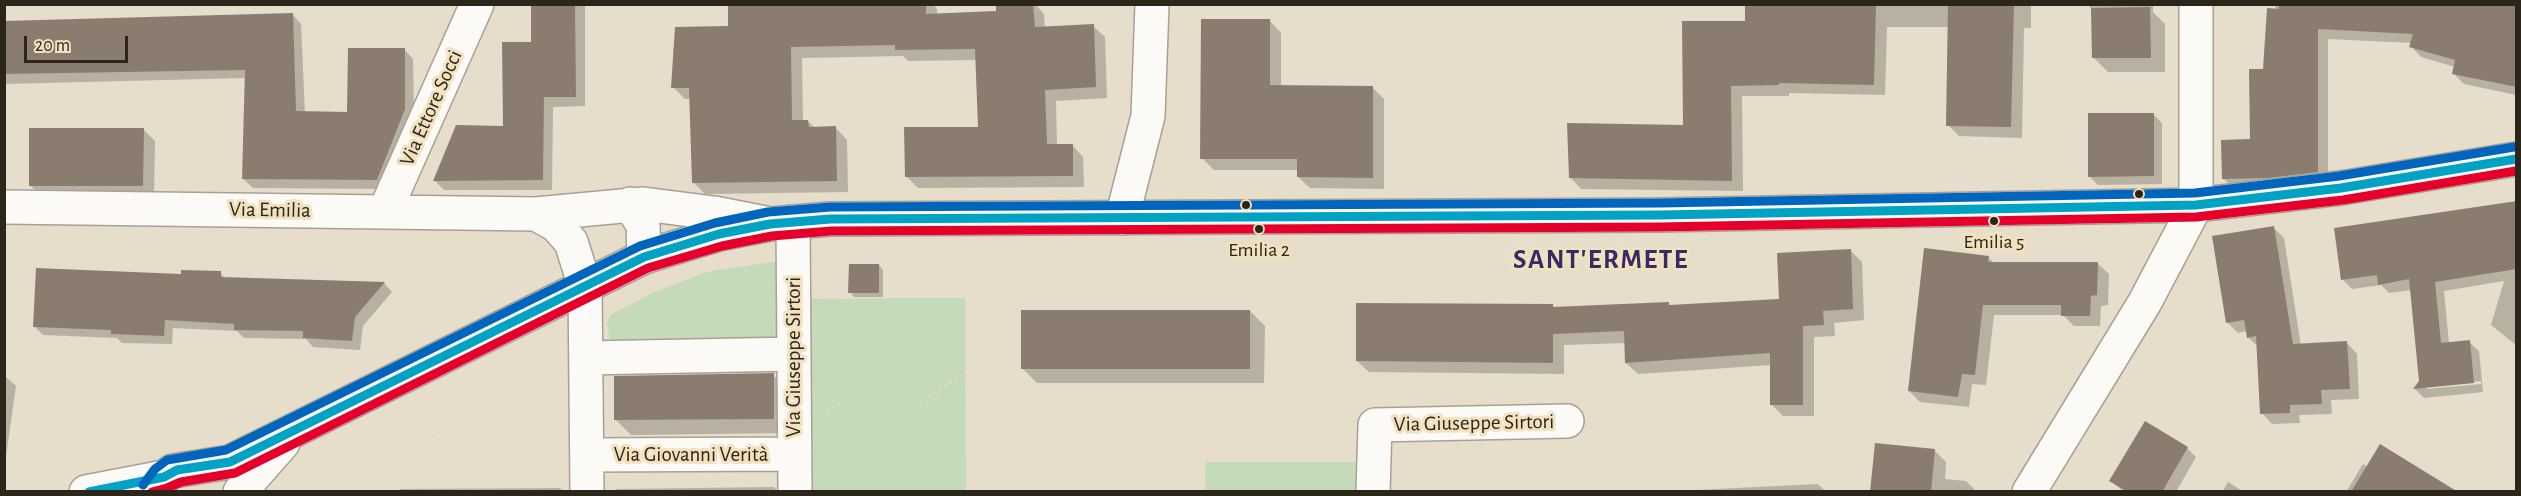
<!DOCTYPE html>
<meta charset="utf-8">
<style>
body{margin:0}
#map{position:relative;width:2521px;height:496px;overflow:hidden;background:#e6ddca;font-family:"Alegreya Sans",sans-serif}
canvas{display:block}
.frame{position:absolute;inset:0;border:6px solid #2c2519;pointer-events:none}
.scale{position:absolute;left:24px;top:36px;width:104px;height:27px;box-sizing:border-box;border:3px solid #2c2519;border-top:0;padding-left:8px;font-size:18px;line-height:21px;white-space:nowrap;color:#2c2519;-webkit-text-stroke:4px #f1e1bf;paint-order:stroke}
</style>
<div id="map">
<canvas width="2521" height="496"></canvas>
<div class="frame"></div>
<div class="scale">20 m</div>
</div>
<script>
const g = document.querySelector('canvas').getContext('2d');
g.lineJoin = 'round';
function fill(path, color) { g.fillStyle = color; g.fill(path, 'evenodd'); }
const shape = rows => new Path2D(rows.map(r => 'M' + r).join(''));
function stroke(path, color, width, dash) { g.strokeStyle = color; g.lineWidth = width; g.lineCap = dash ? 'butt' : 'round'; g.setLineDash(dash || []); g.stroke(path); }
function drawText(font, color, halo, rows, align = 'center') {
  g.font = font + ' "Alegreya Sans",sans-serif'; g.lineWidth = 6; g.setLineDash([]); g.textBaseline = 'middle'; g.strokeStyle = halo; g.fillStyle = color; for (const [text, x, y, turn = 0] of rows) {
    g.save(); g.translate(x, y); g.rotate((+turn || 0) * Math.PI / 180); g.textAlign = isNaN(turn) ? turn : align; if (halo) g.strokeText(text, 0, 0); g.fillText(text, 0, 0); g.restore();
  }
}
const green = shape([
 [779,261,781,338,611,346,607,324,610,315,654,292,706,272],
 [965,298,966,491,810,491,809,299],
 [1206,462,1359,462,1359,491,1205,492]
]);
const shadow = shape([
 [532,4,585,4,585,106,553,107,552,190,444,190,435,181,504,127,533,43],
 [834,4,933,4,937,9,937,15,998,12,997,4,1035,4,1044,14,1045,28,1093,26,1105,37,1107,98,1056,101,1057,145,1072,145,1083,157,1084,187,918,188,906,176,980,128,977,60,908,61,903,56,802,58,803,121,808,121,815,128,836,128,847,140,848,192,705,194,693,182,691,99,685,99,673,87,730,27],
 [1380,4,1440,4,1440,5,1381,6],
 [1815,4,2031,4,2031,28,2024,28,2022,138,1959,136,1948,125,1949,27,1887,27,1885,95,1789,93,1789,96,1742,96,1743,191,1581,189,1570,177,1684,127,1684,23,1815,22],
 [2087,4,2153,4,2153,12,2165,24,2165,72,2108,72,2093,57,2093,11],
 [2276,4,2516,4,2516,95,2464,84,2454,74,2455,67,2421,57,2411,46,2412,43,2328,39,2328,182,2234,189,2223,178,2251,141],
 [292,14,301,24,305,113,349,114,404,49,413,59,414,119,386,189,253,188,243,179,246,78,4,84,4,22],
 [1270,21,1281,33,1281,87,1373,88,1384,99,1384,189,1310,188,1298,177,1298,170,1214,170,1202,158],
 [2153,114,2162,123,2162,184,2098,185,2089,176],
 [143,129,155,141,154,197,42,197,31,186],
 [2516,202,2516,345,2491,325,2504,281,2444,291,2449,343,2469,342,2479,351,2483,392,2424,398,2415,389,2420,381,2411,290,2389,293,2381,285,2352,289,2343,280],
 [2481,381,2481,384,2427,389,2427,386],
 [2273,227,2284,238,2301,346,2347,343,2357,354,2359,399,2331,400,2332,414,2299,415,2300,423,2272,424,2262,413,2258,347,2248,337,2247,331,2238,333,2227,322],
 [1850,250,1862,262,1864,320,1834,323,1835,336,1814,337,1814,416,1783,416,1771,404,1771,365,1638,374,1626,363,1626,343,1564,345,1564,374,1369,372,1357,361,1553,306,1556,309,1668,303,1671,307,1780,300],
 [1988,257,1995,264,2098,264,2109,274,2108,305,2101,306,2100,326,2074,326,2063,315,1994,315,1986,385,1972,384,1969,407,1920,402,1909,391],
 [879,265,883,270,883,297,854,297,850,292],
 [220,273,226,279,384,283,392,292,363,326,360,350,313,347,306,339,244,338,237,331,173,328,172,344,122,343,117,338,43,335,35,327,183,275],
 [1250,311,1265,326,1264,383,1037,383,1022,368],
 [4,375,16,386,4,470],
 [773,375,788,390,789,433,631,435,616,420],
 [2187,448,2196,457,2176,492,2124,492,2111,481],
 [1935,451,1946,462,1945,479,1966,481,1977,492,1872,492],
 [2363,464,2368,467,2455,492,2346,492],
 [2228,482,2244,492,2222,492],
 [1818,484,1826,492,1655,492],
 [774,487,778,492,616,492,616,489],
 [560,488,564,492,400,492,400,489]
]);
const building = shape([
 [531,4,575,4,576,97,544,97,543,180,433,181,456,125,503,126,502,42,531,42],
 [926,4,926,14,996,11,996,4,1033,4,1035,27,1094,24,1096,87,1045,90,1047,144,1073,144,1073,176,905,177,904,127,978,127,975,49,895,50,895,45,791,47,792,120,808,120,809,127,836,126,837,181,692,183,689,88,671,88,675,27,728,26,728,5],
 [1745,4,1876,4,1874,85,1779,83,1779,85,1731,86,1732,181,1569,178,1567,123,1683,125,1682,21,1745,21],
 [1948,4,2014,4,2011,127,1946,126],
 [2279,4,2517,4,2517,87,2452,74,2455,60,2409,47,2413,34,2318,29,2318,172,2268,178,2222,179,2221,140,2250,139,2249,69,2263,69,2267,8,2279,9],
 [2150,7,2151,58,2092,58,2091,8],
 [293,13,296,111,347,112,348,48,405,48,405,109,377,180,242,179,245,70,4,74,4,21],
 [1201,19,1270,19,1270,85,1373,86,1373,178,1297,177,1297,159,1200,159],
 [2088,113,2154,113,2154,176,2088,177],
 [29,128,144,128,143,186,29,186],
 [2517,201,2517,269,2435,282,2441,343,2470,340,2474,383,2413,389,2419,381,2409,279,2378,285,2377,275,2341,280,2334,228],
 [2274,226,2293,344,2347,341,2350,389,2321,390,2322,404,2290,405,2290,413,2260,414,2256,336,2247,338,2244,320,2226,323,2212,236],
 [1924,248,1989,256,1988,262,2098,262,2097,295,2091,296,2090,316,2061,316,2061,305,1983,305,1975,375,1962,374,1958,397,1908,391],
 [1851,249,1853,309,1823,311,1824,325,1803,326,1803,405,1770,405,1770,353,1625,363,1624,331,1553,334,1553,363,1356,361,1356,303,1553,304,1553,307,1669,302,1669,305,1779,299,1777,253],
 [849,264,879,264,879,293,848,293],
 [36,268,181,274,181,270,221,271,221,277,385,282,355,317,352,341,303,338,303,331,234,330,234,324,165,320,164,336,111,334,111,330,33,327],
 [1021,310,1250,310,1250,369,1021,369],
 [774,373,774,419,614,420,614,376],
 [2145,421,2188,447,2162,492,2128,492,2109,481],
 [1875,443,1935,449,1931,492,1870,492],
 [2380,444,2458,492,2351,492]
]);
const path = shape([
 [920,403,965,372],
 [828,411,843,401],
 [302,475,391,461,468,413,533,382,551,370]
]);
const minor = shape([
 [630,204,643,225,644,257],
 [4,207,536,214,643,204,714,213,770,224],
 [385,211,477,4],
 [536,214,556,225,571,242,585,286,587,492],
 [1122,218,1148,116,1152,4],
 [793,222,795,492],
 [586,358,793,354],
 [587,455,794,454],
 [1373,492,1375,425,1567,421],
 [2029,492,2145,302,2196,205,2196,4]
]);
const major = shape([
 [86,492,164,477],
 [152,492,164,477,173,471,230,462,644,257,719,234,770,224,830,219,1660,215,2196,205,2341,188,2516,159],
 [240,492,283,443]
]);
const bus1 = shape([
 [89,492,164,477,177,470,230,462,644,257,719,234,770,224,830,219,1660,215,2196,205,2341,188,2516,159]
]);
const bus2 = shape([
 [152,492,167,488,181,482,235,473,648,268,722,246,772,236,831,231,1660,227,2196,217,2343,200,2516,171]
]);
const bus3 = shape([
 [143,485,155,469,167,460,226,450,640,246,715,223,768,212,830,207,1660,203,2195,193,2339,176,2514,147]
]);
const markers = [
 [2139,194,5,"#2c2519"],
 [1246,205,5,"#2c2519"],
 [1994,221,5,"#2c2519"],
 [1259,229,5,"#2c2519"]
];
const busNames = [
 ["Emilia 5",1994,242],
 ["Emilia 2",1259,250]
];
const streetNames = [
 ["Via Ettore Socci",431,108,-66],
 ["Via Emilia",270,210,1],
 ["Via Giuseppe Sirtori",794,357,-90],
 ["Via Giuseppe Sirtori",1474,423,-1],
 ["Via Giovanni Verità",691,455]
];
const districtNames = [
 ["SANT'ERMETE",1601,260]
];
fill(green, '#c4dab9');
fill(shadow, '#0003');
fill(building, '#8a7d6f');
stroke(minor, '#a8a193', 36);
stroke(major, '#a8a193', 36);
stroke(path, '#dedad5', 4, [1.5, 4.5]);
stroke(minor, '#fbfaf7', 33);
stroke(major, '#fbfaf7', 33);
stroke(bus1, '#02a2c5', 9);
stroke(bus2, '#e4002b', 9);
stroke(bus3, '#0065bd', 9);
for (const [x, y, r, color] of markers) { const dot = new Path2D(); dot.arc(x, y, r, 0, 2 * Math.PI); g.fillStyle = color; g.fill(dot); stroke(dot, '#f1e1bf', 2); }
drawText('20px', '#2c2519', '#f1e1bf', busNames);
drawText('21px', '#2c2519', '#f1e1bf', streetNames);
g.letterSpacing = '1.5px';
drawText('bold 27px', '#362b66', '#f1e1bf', districtNames);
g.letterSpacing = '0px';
</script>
